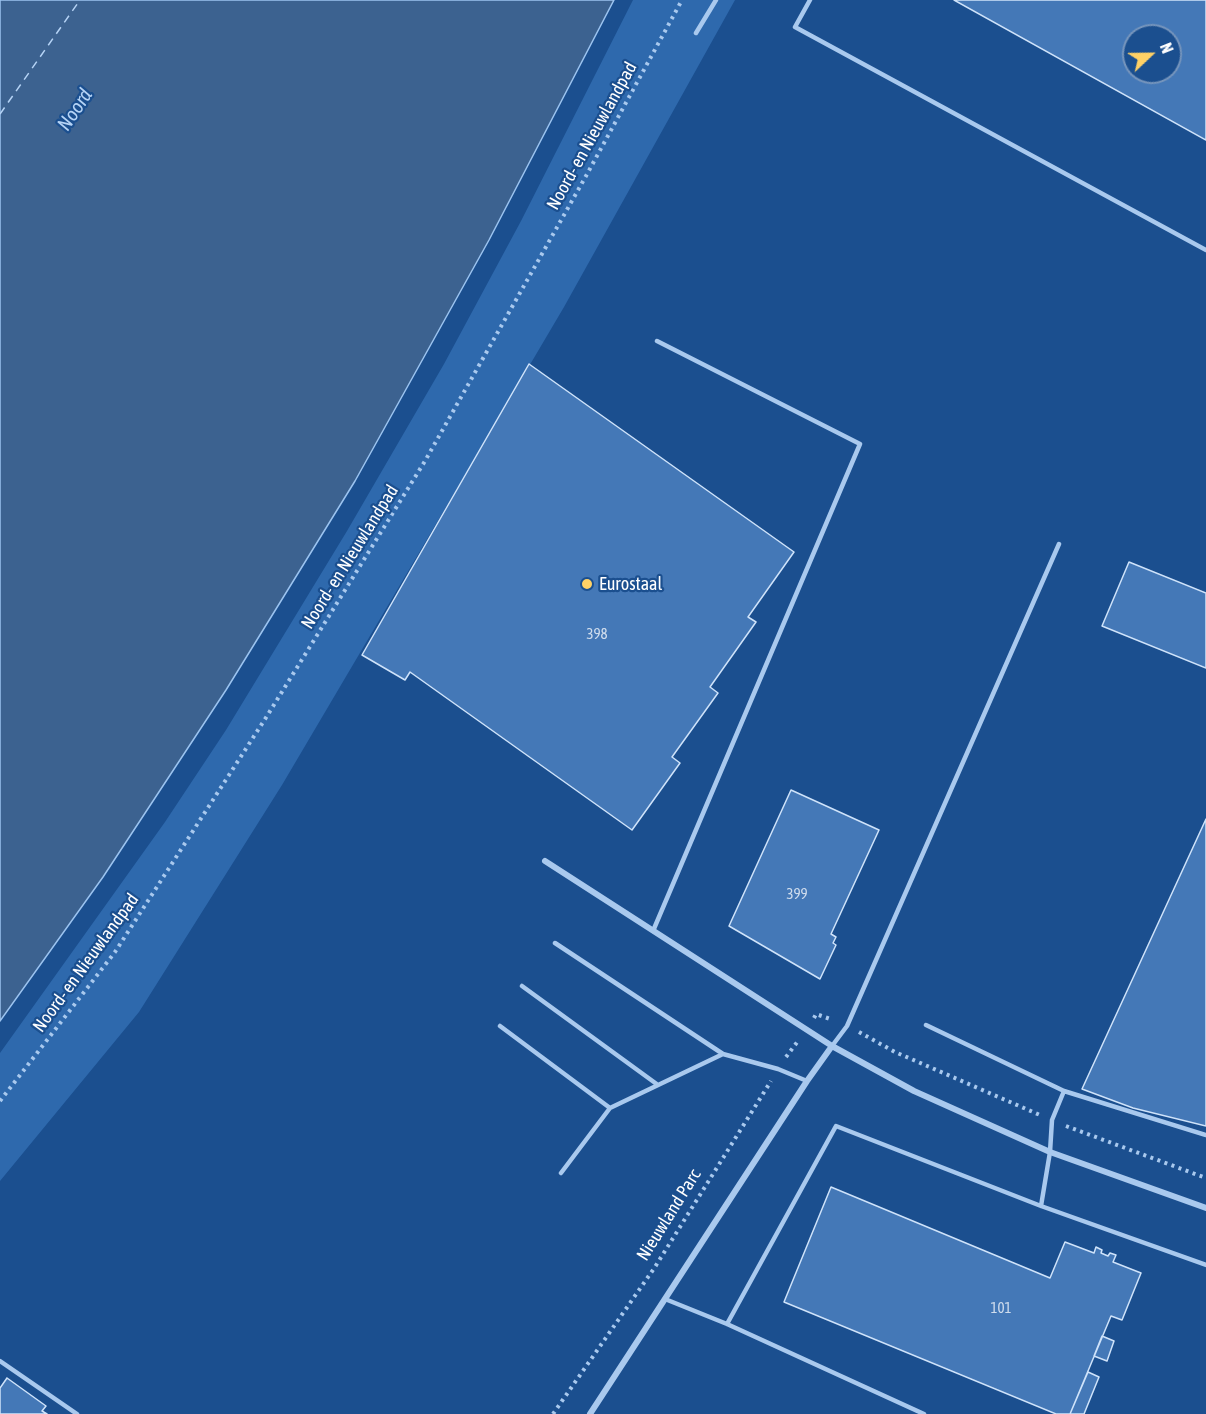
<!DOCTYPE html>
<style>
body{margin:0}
#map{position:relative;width:1206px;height:1414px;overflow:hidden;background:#1b4f8f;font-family:"Asap Condensed",sans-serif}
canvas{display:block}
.north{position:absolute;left:1122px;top:24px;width:60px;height:60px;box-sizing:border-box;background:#1b4f8f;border:2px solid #7695bc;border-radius:50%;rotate:68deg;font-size:16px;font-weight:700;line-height:24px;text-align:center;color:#fff}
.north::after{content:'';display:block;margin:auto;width:21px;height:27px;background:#ffd166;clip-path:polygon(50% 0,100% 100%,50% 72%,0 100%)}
</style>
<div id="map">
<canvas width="1206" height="1414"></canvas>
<div class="north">N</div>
</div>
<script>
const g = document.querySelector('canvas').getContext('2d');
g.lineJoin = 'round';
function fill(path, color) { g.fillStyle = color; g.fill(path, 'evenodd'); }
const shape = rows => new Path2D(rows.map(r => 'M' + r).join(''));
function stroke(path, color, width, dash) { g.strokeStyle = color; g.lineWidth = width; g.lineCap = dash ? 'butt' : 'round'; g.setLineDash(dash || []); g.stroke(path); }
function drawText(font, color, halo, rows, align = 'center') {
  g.font = font + ' "Asap Condensed",sans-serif'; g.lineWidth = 4.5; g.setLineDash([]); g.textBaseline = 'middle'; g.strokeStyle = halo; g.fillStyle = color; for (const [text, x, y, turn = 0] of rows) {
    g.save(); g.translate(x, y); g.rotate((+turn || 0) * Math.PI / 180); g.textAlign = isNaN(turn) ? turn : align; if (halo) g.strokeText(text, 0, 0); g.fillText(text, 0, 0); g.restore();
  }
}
const green = shape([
 [633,0,735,0,564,307,282,785,139,1012,0,1181,0,1053,165,822,226,730,347,531,444,364,521,221]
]);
const water = shape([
 [0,0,614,0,489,240,355,481,226,690,103,877,0,1021,0,0]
]);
const ferry = shape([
 [0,114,80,0]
]);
const building = shape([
 [954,0,1206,0,1206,140,954,0],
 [1134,36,1170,36,1170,72,1134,72,1134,36],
 [529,364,794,552,748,617,756,622,710,687,718,693,672,757,680,763,632,830,410,672,405,680,362,655,529,364],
 [1129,562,1206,593,1206,668,1102,626,1129,562],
 [791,790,879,830,831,934,836,937,833,943,836,945,820,979,729,926,791,790],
 [1206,819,1206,1126,1133,1108,1082,1089,1206,819],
 [831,1187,1050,1278,1065,1242,1094,1253,1096,1247,1102,1250,1101,1253,1108,1256,1110,1253,1116,1255,1113,1262,1141,1273,1122,1320,1111,1316,1070,1414,1056,1414,784,1302,831,1187],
 [1102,1336,1114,1341,1107,1361,1094,1356,1102,1336],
 [1088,1372,1099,1377,1084,1414,1070,1414,1088,1372],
 [7,1378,46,1406,42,1411,47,1414,0,1414,0,1388,7,1378]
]);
const path = shape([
 [814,1018,816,1014,833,1020],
 [859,1032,895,1052,1040,1115],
 [786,1057,798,1041],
 [0,1101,115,952,267,716,425,461,586,176,682,0],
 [1066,1126,1206,1178],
 [553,1414,655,1267,771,1081]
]);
const lane = shape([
 [810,0,795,27,1206,250],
 [696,33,716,0],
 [653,931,860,444,657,341],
 [555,943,723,1054,778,1069,807,1081],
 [522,986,658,1085],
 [926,1025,1064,1091,1206,1135],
 [500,1026,610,1108],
 [832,1046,847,1026,1059,544],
 [561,1173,610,1108,723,1054],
 [1041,1206,1050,1152,1052,1120,1064,1091],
 [665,1299,727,1324,924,1414],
 [727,1324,836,1126,1041,1206,1206,1265],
 [0,1361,77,1414]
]);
const street = shape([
 [545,861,832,1046],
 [590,1414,807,1081,832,1046,914,1091,1050,1152,1206,1208]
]);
const markers = [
 [587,584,6,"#ffd166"]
];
const numberNames = [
 ["398",597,634],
 ["399",797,894],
 ["101",1001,1308]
];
const streetNames = [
 ["Noord- en Nieuwlandpad",592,136,-61],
 ["Noord- en Nieuwlandpad",350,557,-58],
 ["Noord- en Nieuwlandpad",86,963,-54],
 ["Nieuwland Parc",669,1215,-58]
];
const poiNames = [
 ["Eurostaal",599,584]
];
const waterNames = [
 ["Noord",75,110,-56]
];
fill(green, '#2e69ad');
fill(water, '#3c6290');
stroke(water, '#9cc4f0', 1.5);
stroke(ferry, '#b5d3f5', 1.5, [8, 6]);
fill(building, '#4478b7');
stroke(building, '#cfe3fa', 1.5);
stroke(path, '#a9c9ee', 4, [3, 4.5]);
stroke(lane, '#a9c9ee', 4.5);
stroke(street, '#a9c9ee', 6);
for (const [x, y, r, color] of markers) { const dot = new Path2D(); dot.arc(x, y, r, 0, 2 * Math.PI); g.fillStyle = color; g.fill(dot); stroke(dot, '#1b4f8f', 2); }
drawText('15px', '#d0dded', null, numberNames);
drawText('18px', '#fff', '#1b4f8f', streetNames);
drawText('18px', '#fff', '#1b4f8f', poiNames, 'left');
drawText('italic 20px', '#b5d3f5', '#1b4f8f', waterNames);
</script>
